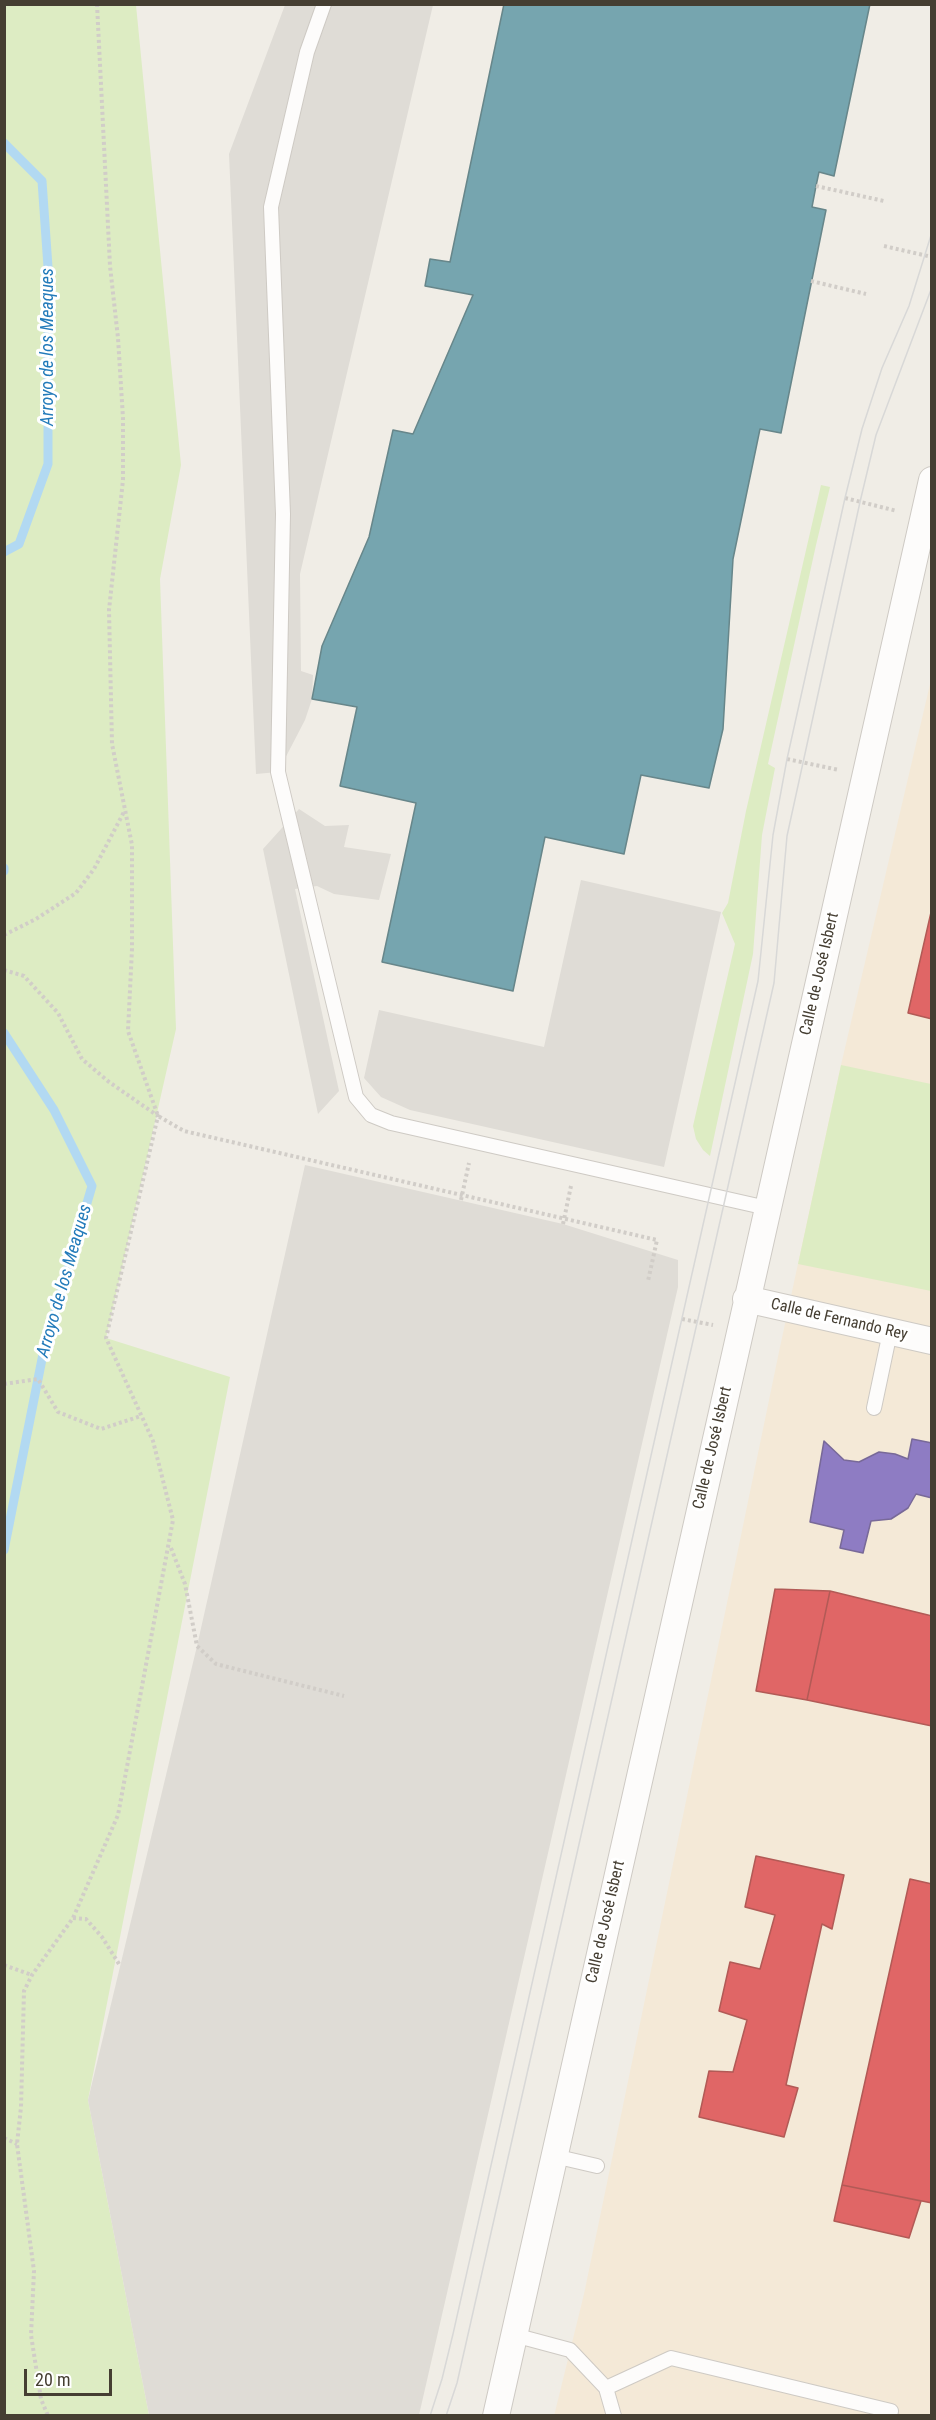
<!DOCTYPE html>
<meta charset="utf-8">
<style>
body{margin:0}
#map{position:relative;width:936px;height:2420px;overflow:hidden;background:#f0ede6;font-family:"Roboto Condensed",sans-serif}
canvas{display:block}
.frame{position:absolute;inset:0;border:6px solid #453e32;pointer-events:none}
.scale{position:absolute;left:24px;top:2369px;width:88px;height:27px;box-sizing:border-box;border:3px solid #453e32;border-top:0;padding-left:8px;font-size:18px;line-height:21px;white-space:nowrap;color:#453e32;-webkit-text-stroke:4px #fff;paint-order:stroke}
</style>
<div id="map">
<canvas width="936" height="2420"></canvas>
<div class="frame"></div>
<div class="scale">20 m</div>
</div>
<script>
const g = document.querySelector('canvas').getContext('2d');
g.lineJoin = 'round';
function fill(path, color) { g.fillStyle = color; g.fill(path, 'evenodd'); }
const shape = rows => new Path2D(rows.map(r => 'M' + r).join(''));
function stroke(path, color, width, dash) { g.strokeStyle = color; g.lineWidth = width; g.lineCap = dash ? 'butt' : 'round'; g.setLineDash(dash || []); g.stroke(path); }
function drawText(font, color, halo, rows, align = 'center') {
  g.font = font + ' "Roboto Condensed",sans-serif'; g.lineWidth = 6; g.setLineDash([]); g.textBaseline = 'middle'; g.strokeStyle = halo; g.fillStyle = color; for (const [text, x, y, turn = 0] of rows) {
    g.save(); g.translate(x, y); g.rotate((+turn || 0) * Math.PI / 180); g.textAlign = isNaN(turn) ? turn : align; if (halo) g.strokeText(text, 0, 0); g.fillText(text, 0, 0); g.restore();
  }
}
const commercial = shape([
 [931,680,931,2415,554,2416,584,2294,780,1347,841,1065]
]);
const green = shape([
 [5,5,136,5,181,465,160,579,176,1029,106,1338,230,1377,88,2100,149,2415,5,2416],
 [821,485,830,487,816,545,768,764,775,768,762,835,753,954,710,1156,703,1150,696,1139,693,1126,735,944,722,913,728,903,746,811],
 [841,1065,931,1084,931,1291,798,1264]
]);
const parking = shape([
 [285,5,433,5,300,574,301,671,313,675,312,699,305,720,278,772,256,774,229,154],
 [299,809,325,826,349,825,344,847,391,854,379,900,334,894,317,886,295,889,339,1091,318,1114,263,849],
 [581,880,721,912,664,1167,410,1110,381,1097,364,1078,379,1010,544,1047],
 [305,1165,563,1224,678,1260,678,1287,419,2415,149,2415,88,2100,197,1646]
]);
const shops = shape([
 [932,908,932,1019,908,1013,932,908],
 [775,1589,830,1591,807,1700,756,1691,775,1589],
 [830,1591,932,1616,932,1726,807,1700,830,1591],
 [756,1856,844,1875,832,1929,822,1924,786,2085,798,2088,784,2137,699,2117,709,2071,733,2072,747,2020,719,2011,730,1962,760,1969,775,1915,745,1907,756,1856],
 [910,1879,932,1884,932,2203,842,2185,910,1879],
 [842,2185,921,2201,909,2238,834,2221,842,2185]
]);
const offices = shape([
 [912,1439,932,1443,932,1498,916,1494,908,1508,891,1519,871,1521,863,1553,840,1548,844,1530,810,1522,824,1441,844,1460,859,1462,879,1452,895,1454,908,1459,912,1439]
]);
const public = shape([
 [504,4,870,4,834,176,819,172,816,186,812,207,826,210,781,433,760,429,733,559,723,729,709,788,641,775,624,854,545,837,513,991,382,962,416,803,340,786,357,707,312,699,322,646,369,537,393,430,413,434,473,295,425,286,430,259,450,262,504,4]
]);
const stream = shape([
 [4,143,42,181,48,267,48,464,19,544,4,552],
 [4,868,4,871],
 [4,1033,54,1110,92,1186,44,1349,4,1550]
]);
const path = shape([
 [97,4,110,266,118,338,123,418,123,480,109,610,112,744,132,845,132,949,128,1031,158,1116,184,1131,657,1240,648,1281],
 [816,186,884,201],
 [884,246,932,257],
 [811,281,866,294],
 [845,498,897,511],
 [787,759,839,770],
 [4,935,36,919,76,893,94,869,125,810],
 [4,970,24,976,58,1013,82,1059,109,1082,158,1116,106,1338,153,1441,173,1520,118,1815,73,1918,32,1975,24,1991,21,2107,17,2144,34,2271,31,2335,41,2399,48,2416],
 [461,1200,469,1163],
 [563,1224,571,1186],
 [682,1319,713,1325],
 [4,1384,38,1379,58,1412,101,1429,141,1416],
 [171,1548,185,1584,197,1646,216,1664,344,1696],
 [73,1918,86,1919,102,1937,119,1964],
 [4,1965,32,1975],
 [4,2138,17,2144]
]);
const service = shape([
 [324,4,307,52,271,207,283,514,278,772,356,1097,371,1115,391,1123,767,1208],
 [874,1408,890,1332],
 [554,2156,597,2166],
 [514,2335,570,2350,606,2388],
 [614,2416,606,2388,671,2358,891,2411,890,2416]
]);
const minor = shape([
 [746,1299,932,1341],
 [496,2416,932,480]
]);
const tram = shape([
 [430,2416,442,2379,453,2334,758,981,773,835,787,759,845,498,862,429,882,368,909,306,932,232],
 [446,2416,457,2383,774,983,787,836,860,502,876,435,932,287]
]);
const streetNames = [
 ["Calle de José Isbert",820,974,-77],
 ["Calle de Fernando Rey",839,1320,13],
 ["Calle de José Isbert",713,1448,-77],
 ["Calle de José Isbert",606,1922,-77]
];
const waterNames = [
 ["Arroyo de los Meaques",48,347,-90],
 ["Arroyo de los Meaques",65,1281,-74]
];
fill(commercial, '#f4e9d7');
fill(green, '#ddecc3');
fill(parking, '#dfdcd6');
fill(shops, '#e06666');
stroke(shops, '#b25a56', 1.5);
fill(offices, '#8e7cc3');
stroke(offices, '#786998', 1.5);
fill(public, '#76a5af');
stroke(public, '#67868a', 1.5);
stroke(stream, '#b2d9f2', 9);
stroke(service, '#cecac4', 16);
stroke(minor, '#cecac4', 28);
stroke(path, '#d1cdc8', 4, [3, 3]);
stroke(service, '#fdfcfb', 14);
stroke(minor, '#fdfcfb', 26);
stroke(tram, '#d8d8d7', 1.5);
drawText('16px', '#453e32', '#fff', streetNames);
drawText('italic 18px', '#237bba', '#fff', waterNames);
</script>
